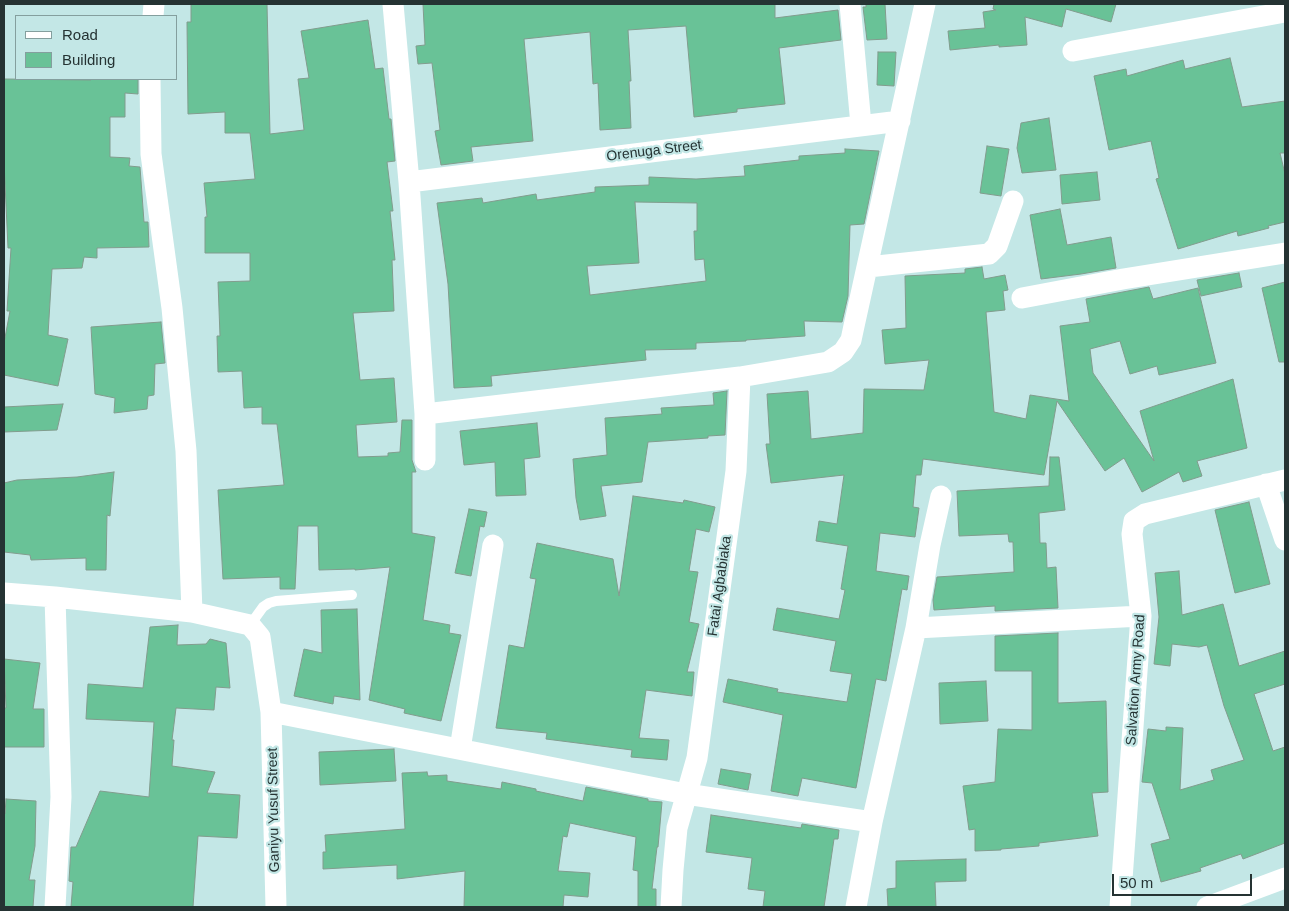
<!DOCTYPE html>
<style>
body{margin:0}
#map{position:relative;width:1289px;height:911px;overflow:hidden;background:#c3e7e6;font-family:Helvetica,sans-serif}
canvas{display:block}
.frame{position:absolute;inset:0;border:5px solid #253333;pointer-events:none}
.legend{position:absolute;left:15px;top:15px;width:162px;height:65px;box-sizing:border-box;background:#c3e7e6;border:1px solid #849f9e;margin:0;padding:6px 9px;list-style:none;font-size:15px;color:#253333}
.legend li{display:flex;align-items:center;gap:10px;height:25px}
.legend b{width:25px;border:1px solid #849f9e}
.scale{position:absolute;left:1112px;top:874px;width:140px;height:22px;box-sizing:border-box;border:2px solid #253333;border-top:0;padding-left:6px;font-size:15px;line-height:18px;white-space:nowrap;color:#253333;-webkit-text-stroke:4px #c3e7e6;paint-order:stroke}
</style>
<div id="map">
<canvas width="1289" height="911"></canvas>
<div class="frame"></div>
<ul class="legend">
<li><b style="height:6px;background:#fff"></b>Road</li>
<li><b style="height:14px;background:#69c297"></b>Building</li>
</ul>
<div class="scale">50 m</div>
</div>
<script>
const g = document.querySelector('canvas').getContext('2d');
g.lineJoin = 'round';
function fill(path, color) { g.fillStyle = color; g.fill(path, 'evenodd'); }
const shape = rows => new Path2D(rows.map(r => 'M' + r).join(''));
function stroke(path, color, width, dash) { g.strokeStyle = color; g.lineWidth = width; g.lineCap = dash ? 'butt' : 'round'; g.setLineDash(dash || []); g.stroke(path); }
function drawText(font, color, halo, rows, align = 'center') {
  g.font = font + ' Helvetica,sans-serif'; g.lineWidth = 4.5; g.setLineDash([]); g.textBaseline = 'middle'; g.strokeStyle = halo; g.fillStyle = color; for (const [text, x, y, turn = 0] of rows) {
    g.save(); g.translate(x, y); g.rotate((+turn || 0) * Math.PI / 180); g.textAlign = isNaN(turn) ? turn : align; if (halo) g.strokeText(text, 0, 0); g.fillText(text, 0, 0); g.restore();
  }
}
const building = shape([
 [191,4,267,4,270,134,304,130,298,79,309,78,301,31,368,20,375,69,383,68,389,119,391,119,395,161,387,162,393,211,390,211,395,260,392,260,394,311,353,313,360,380,394,378,397,422,356,425,358,457,388,456,388,453,400,452,402,420,412,420,412,460,416,472,412,472,412,533,435,537,423,620,450,625,449,633,461,635,441,721,404,713,405,709,369,700,390,567,355,570,355,569,319,570,318,526,298,526,295,589,280,589,280,577,223,579,218,490,284,485,277,424,262,424,262,407,244,408,242,371,218,372,217,336,220,336,218,282,250,281,250,253,205,253,205,217,207,217,204,183,255,179,250,133,225,133,225,112,188,114,187,22,191,22,191,4],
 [423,4,775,4,775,18,838,10,841,40,779,48,785,104,737,109,737,112,694,117,686,26,628,30,631,81,629,81,631,128,600,130,598,83,593,84,590,32,524,39,533,141,471,147,473,161,441,165,435,131,440,130,432,63,418,64,416,46,425,45,423,4],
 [866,4,885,4,887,39,867,40,863,7,866,7,866,4],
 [994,4,1116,4,1111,22,1066,9,1062,27,1025,17,1027,45,999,47,999,45,950,50,948,31,985,28,983,12,996,10,993,9,994,4],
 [878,52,896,52,894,86,877,85,878,52],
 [1230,58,1242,107,1285,101,1285,153,1280,153,1285,174,1285,222,1268,226,1269,228,1238,236,1237,231,1178,249,1156,179,1159,178,1151,141,1109,150,1094,76,1126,69,1127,76,1183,60,1185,69,1230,58],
 [4,79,91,80,91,79,138,79,138,94,125,93,125,117,110,117,110,157,130,158,129,166,140,167,144,222,148,222,149,247,97,248,97,258,84,257,82,268,52,269,48,335,68,339,58,386,4,375,4,343,10,311,7,311,11,248,8,248,4,162,4,79],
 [1049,118,1056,170,1022,173,1017,148,1021,123,1049,118],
 [987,146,1009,149,1001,196,980,193,987,146],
 [845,149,879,151,864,224,850,225,848,296,842,322,804,321,805,336,746,340,746,341,696,343,696,349,645,350,646,360,491,376,492,386,454,388,448,284,437,203,482,198,483,203,536,194,537,200,595,192,595,187,649,185,649,177,696,179,745,176,744,166,799,160,799,156,845,153,845,149],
 [635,202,697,203,697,231,694,231,695,260,704,259,706,281,590,295,587,266,639,263,635,202],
 [1097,172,1100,200,1062,204,1060,175,1097,172],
 [1060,209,1067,245,1111,237,1116,268,1081,274,1041,279,1030,215,1060,209],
 [982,267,984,279,1005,275,1008,290,1003,291,1005,310,986,312,994,412,1026,419,1030,395,1069,401,1060,326,1090,322,1086,299,1149,287,1153,299,1198,288,1216,363,1159,375,1157,366,1130,374,1120,341,1090,349,1093,373,1154,461,1140,411,1233,379,1247,448,1197,461,1202,476,1183,482,1179,472,1142,492,1124,458,1105,471,1057,401,1044,475,923,459,921,475,916,475,913,507,919,508,915,537,880,533,876,571,909,576,907,590,902,589,886,681,876,679,856,788,802,778,798,796,771,791,783,715,723,702,728,679,778,689,777,692,847,702,852,674,830,671,836,641,773,630,777,608,839,619,845,590,841,589,848,546,816,541,819,521,837,524,844,475,771,483,766,444,770,444,767,394,808,391,811,439,863,433,864,389,924,390,929,360,885,364,882,330,906,328,905,276,965,273,965,269,982,267],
 [1239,273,1242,287,1201,296,1197,280,1239,273],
 [1285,282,1285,362,1279,362,1262,288,1285,282],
 [161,322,165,363,155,364,154,395,148,396,147,409,114,413,115,398,95,394,91,327,161,322],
 [727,391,725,435,708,436,708,438,648,442,642,482,601,486,606,516,580,520,576,498,573,459,607,455,605,418,662,414,661,408,714,405,713,393,727,391],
 [63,404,57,430,4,432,4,407,63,404],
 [537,423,540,457,524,459,526,495,496,496,495,462,464,465,460,431,537,423],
 [1050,457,1059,457,1065,510,1039,513,1040,543,1046,543,1047,568,1056,567,1058,608,995,611,995,606,934,610,933,600,937,577,1014,572,1013,542,1009,542,1008,534,959,536,957,491,1049,486,1050,457],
 [114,472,110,516,107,515,106,570,86,570,86,558,31,560,30,555,4,552,4,483,17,480,77,477,114,472],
 [633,496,683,503,684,500,715,507,709,532,696,529,689,571,698,572,689,622,699,624,687,672,694,672,692,696,646,690,639,738,669,740,667,760,631,757,632,750,546,739,547,733,496,728,509,645,524,648,536,579,530,578,537,543,613,559,619,596,633,496],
 [1249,502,1270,584,1235,593,1215,510,1249,502],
 [469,509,487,512,484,527,480,526,471,576,455,573,469,509],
 [1179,571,1182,615,1223,604,1239,666,1285,651,1285,684,1254,694,1273,751,1285,747,1285,843,1243,859,1241,854,1200,868,1201,871,1161,882,1151,844,1170,839,1152,783,1142,782,1148,729,1166,731,1166,727,1183,728,1180,790,1214,780,1211,770,1244,760,1224,706,1207,645,1199,647,1172,644,1170,666,1154,664,1159,617,1155,573,1179,571],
 [357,609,360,700,334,696,333,704,294,696,304,649,322,653,321,610,357,609],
 [178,625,177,645,206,644,210,639,226,643,230,688,216,687,214,710,176,708,172,740,174,740,172,766,215,772,207,793,240,795,237,838,198,836,193,907,71,907,73,882,69,881,71,847,76,847,100,791,149,797,154,722,86,719,88,684,143,688,150,627,178,625],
 [1058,633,1058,703,1106,701,1108,792,1092,793,1098,836,1039,843,1039,846,1001,849,1001,850,975,851,975,829,969,830,963,786,995,782,998,729,1032,730,1032,671,995,671,995,636,1058,633],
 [4,659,40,663,33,709,44,709,44,747,4,747,4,708,6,708,4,659],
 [986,681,988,721,940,724,939,683,986,681],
 [394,749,396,781,320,785,319,752,394,749],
 [721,769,751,774,748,790,718,784,721,769],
 [427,772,428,776,447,775,447,781,501,789,502,782,536,789,536,791,583,801,586,787,648,799,648,801,662,802,658,847,657,847,652,889,656,889,656,907,638,907,638,871,633,870,636,837,570,823,567,837,563,836,558,871,590,873,588,897,564,895,563,907,464,907,465,871,397,879,397,865,323,869,323,852,326,852,325,835,405,829,402,773,427,772],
 [6,799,36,801,35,846,29,880,35,880,33,907,4,907,4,813,5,814,6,799],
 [711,815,801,828,802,824,839,830,838,839,834,839,824,907,763,907,765,891,748,889,752,858,706,852,711,815],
 [966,859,966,881,935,882,936,907,888,907,887,889,896,888,896,861,966,859]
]);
const service = shape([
 [250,625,263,607,269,603,276,601,352,595]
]);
const minor = shape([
 [393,4,409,182,425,414,425,460],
 [850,4,861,125],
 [153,16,154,4],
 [1073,51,1285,12],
 [150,79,151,154,172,308,186,451,192,612],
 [409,182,900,121],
 [868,267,989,254,997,246,1013,201],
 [1022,298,1123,279,1285,253],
 [425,414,740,377,828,362,843,352,851,340,854,326,925,4],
 [1266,484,1285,540],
 [4,593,55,597,192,612,250,625,260,637,271,712,276,907],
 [916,628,1141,616],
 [271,712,686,794,872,822],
 [460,749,493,545],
 [55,907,61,797,55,597],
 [671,907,673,870,677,828,697,758,736,471,740,377],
 [856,907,872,822,916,628,930,545,941,496],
 [1120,907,1141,616,1132,534,1134,521,1145,514,1285,480],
 [1207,907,1285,878]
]);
const streetNames = [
 ["Orenuga Street",654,151,-7],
 ["Fatai Agbabiaka",720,586,-82],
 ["Salvation Army Road",1136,680,-86],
 ["Ganiyu Yusuf Street",274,810,-91]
];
fill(building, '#69c297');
stroke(building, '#819c8d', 1);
stroke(service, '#fff', 10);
stroke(minor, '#fff', 21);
drawText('14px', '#253333', '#c3e7e6', streetNames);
</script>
